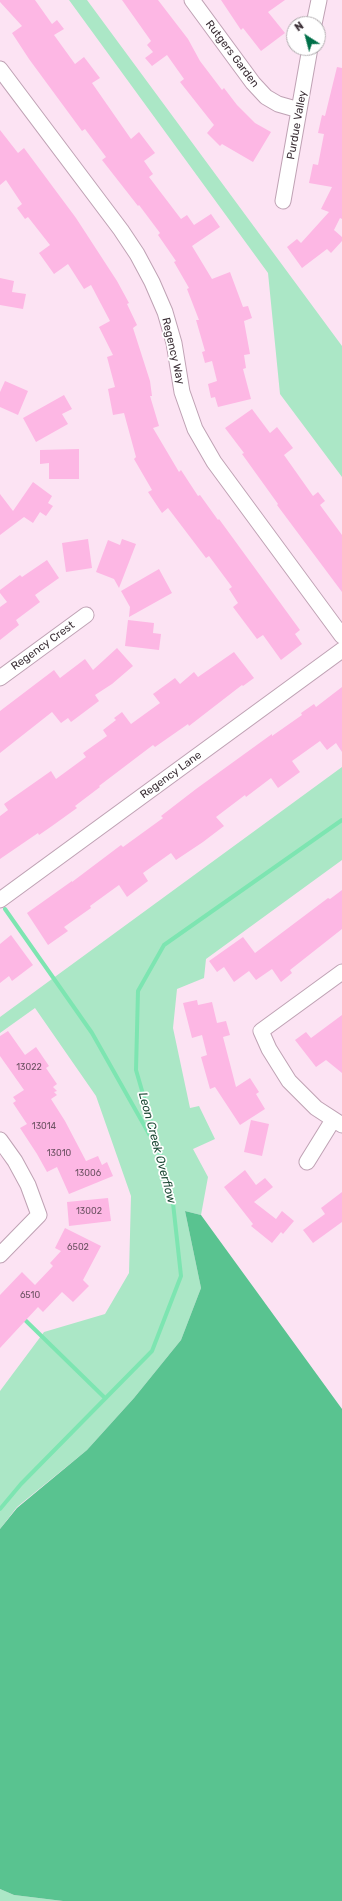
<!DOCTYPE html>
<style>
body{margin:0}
#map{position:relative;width:342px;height:1901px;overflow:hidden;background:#fce3f3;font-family:Rubik,sans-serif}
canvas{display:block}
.north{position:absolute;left:286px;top:16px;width:40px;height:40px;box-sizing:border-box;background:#fff;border:1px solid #b1acaf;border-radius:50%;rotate:324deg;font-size:11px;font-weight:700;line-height:16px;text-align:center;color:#3c3037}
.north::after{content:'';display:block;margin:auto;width:14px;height:18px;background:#007049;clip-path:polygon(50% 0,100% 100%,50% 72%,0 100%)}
</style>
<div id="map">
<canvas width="342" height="1901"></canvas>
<div class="north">N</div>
</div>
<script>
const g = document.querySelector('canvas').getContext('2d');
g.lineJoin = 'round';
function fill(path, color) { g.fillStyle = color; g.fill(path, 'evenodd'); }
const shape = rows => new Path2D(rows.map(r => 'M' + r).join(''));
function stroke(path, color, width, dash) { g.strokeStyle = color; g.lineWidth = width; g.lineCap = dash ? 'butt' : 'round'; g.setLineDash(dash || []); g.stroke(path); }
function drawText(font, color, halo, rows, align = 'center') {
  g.font = font + ' Rubik,sans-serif'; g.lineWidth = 3.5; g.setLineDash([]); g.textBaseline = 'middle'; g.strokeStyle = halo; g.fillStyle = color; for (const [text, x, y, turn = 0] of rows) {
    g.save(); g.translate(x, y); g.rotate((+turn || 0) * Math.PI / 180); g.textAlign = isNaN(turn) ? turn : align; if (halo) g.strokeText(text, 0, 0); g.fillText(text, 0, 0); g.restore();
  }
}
const green = shape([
 [69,0,87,0,342,346,342,477,280,394,268,273],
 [342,767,342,860,206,959,204,978,177,989,173,1028,190,1108,199,1106,215,1139,193,1149,208,1177,201,1215,185,1211,201,1288,181,1340,134,1398,87,1450,17,1507,0,1529,0,1391,44,1332,105,1314,129,1273,131,1196,96,1096,35,1008,0,1033,0,1017],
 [0,1889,14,1895,63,1901,0,1901]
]);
const forest = shape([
 [185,1211,201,1215,342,1409,342,1901,63,1901,14,1895,0,1889,0,1529,17,1508,87,1450,134,1398,181,1340,201,1288]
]);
const stream = shape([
 [5,909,92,1033,157,1148],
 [22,1317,105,1398],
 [0,1509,21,1484,152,1351,181,1276,172,1194,136,1070,138,991,164,945,342,820]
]);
const building = shape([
 [0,0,35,0,52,24,57,20,64,29,54,35,75,64,84,57,100,78,92,83,131,139,139,132,155,153,144,161,153,174,149,177,181,219,187,215,194,225,211,214,220,227,192,246,212,279,230,272,243,307,248,306,252,318,244,321,250,354,244,355,246,368,243,369,251,399,218,407,215,397,211,398,208,384,217,381,212,361,205,363,202,352,205,351,196,320,199,320,187,289,189,288,174,262,176,261,158,235,160,233,139,205,138,206,102,160,106,157,85,129,82,131,29,59,12,33,22,26,0,2],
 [122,0,158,0,188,39,200,61,222,90,224,88,237,105,255,123,271,132,253,162,222,144,220,146,207,133,214,125,180,82,184,79,167,55,152,66,145,58,153,52,147,45,151,41],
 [221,0,285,0,268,12,285,33,261,51,243,28,241,30],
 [337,67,342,68,342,219,340,218,334,230,342,237,342,241,331,253,327,249,302,268,287,247,297,239,301,243,329,212,321,209,332,187,309,183,313,164,318,165,324,134,318,133,322,115,325,116],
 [0,130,18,153,24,148,76,218,117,281,129,303,127,304,137,325,133,328,150,381,152,396,150,396,159,426,153,428,179,472,181,470,198,496,200,495,218,520,219,519,300,630,295,634,302,644,281,660,263,635,257,639,233,607,238,603,229,589,232,587,209,556,206,558,168,508,162,513,148,492,152,490,134,459,136,457,124,413,113,415,108,389,115,387,107,357,113,355,99,327,110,321,91,285,84,289,68,264,54,274,39,253,50,245,28,217,25,219,17,208,22,204,6,180,0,185],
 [0,278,14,281,12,292,26,294,23,309,0,305],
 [5,381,28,391,18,415,0,407,0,392],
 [64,395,72,409,62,414,68,424,36,442,23,418],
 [252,409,270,433,277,427,293,448,284,455,313,496,318,492,325,501,320,505,342,535,342,592,277,505,278,504,242,454,244,453,225,428],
 [79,449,79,479,49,479,49,463,40,464,40,450],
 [33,482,52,496,48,503,53,506,46,516,40,512,33,523,24,517,0,535,0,494,13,511],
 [88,539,92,568,66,572,62,543],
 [122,539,136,544,119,588,114,579,96,572,108,540,120,545],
 [47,560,59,578,35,595,40,602,16,620,19,625,0,640,0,607,7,602,0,593,0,590,20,575,22,577],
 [159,569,172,593,129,617,130,607,121,591],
 [128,620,154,623,153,633,161,634,159,650,125,646],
 [117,648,133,666,112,684,95,695,99,701,71,722,68,718,61,723,52,712,0,753,0,711,54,670,60,678,85,659,93,670],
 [234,652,254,678,243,686,242,685,189,726,188,724,155,747,153,745,99,786,100,787,75,806,77,808,52,826,39,835,38,833,0,859,0,816,8,810,4,804,51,771,56,779,86,757,83,753,107,736,103,730,116,720,114,718,122,712,131,724,160,703,153,694,175,678,180,684,194,672,198,677],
 [342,687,342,752,336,743,327,750,320,741,292,761,300,772,278,788,271,778,246,797,245,795,216,817,224,826,203,842,176,860,171,853,143,873,148,881,127,897,119,885,90,906,91,908,64,927,68,931,48,945,27,913,72,881,72,882,121,845,123,847,163,818,161,816,196,789,272,734,272,736,302,715,301,713,314,704,316,707],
 [342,890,342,929,290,970,292,973,281,982,272,969,256,980,249,971,234,982,224,967,217,972,209,961,243,937,255,953,328,898,330,899],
 [11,935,33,965,12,981,9,976,0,983,0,944],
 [197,1000,198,1005,212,1002,217,1023,226,1021,230,1035,223,1037,236,1087,250,1078,259,1092,256,1094,265,1109,240,1125,215,1087,210,1089,201,1057,207,1055,202,1035,192,1038,183,1003],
 [342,1015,342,1073,326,1060,316,1067,295,1040,306,1032,311,1038],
 [8,1031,25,1055,36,1047,49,1066,46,1068,57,1084,53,1087,57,1091,54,1092,57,1095,51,1099,65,1121,86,1161,98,1156,102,1165,107,1162,113,1176,69,1194,57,1167,47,1172,37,1154,20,1128,27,1124,13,1103,16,1101,13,1097,24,1090,0,1056,0,1036],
 [251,1120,269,1124,262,1156,244,1152],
 [245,1170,256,1185,265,1178,273,1187,254,1202,276,1219,282,1211,294,1221,283,1234,281,1232,272,1243,251,1226,253,1224,224,1187],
 [342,1192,342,1222,313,1243,303,1230,325,1214,321,1208],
 [108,1198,111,1221,69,1226,67,1202],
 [65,1228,101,1246,83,1280,89,1286,73,1302,62,1292,43,1312,38,1307,0,1348,0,1295,22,1272,35,1285,53,1266,50,1263,61,1251,55,1248]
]);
const street = shape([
 [192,0,253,83,266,97,278,104,299,110],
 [314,24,319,0],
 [0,69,121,230,137,254,152,282,165,312,174,343,182,392,195,429,214,462,342,636],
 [283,201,310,48],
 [0,678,86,615],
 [0,900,342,650],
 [342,972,261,1031,269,1049,289,1081,316,1108,342,1125],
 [0,1140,15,1161,28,1185,39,1215,0,1255],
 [307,1162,333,1120]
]);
const numberNames = [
 ["13022",29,1067],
 ["13014",44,1126],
 ["13010",59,1153],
 ["13006",88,1173],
 ["13002",89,1211],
 ["6502",78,1247],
 ["6510",30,1295]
];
const streetNames = [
 ["Rutgers Garden",232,54,53],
 ["Purdue Valley",297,125,-80],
 ["Regency Way",173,351,77],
 ["Regency Crest",43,646,-36],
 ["Regency Lane",171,775,-36]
];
const waterNames = [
 ["Leon Creek Overflow",157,1148,75]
];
fill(green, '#abe7c6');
fill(forest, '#59c390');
stroke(stream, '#7de5b1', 4);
fill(building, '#fdb7e4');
stroke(street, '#bfa2b4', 17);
stroke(street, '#fff', 15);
drawText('9px', '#6c5262', null, numberNames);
drawText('11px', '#3c3037', '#fff', streetNames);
drawText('italic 12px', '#1d4935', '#fff', waterNames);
</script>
